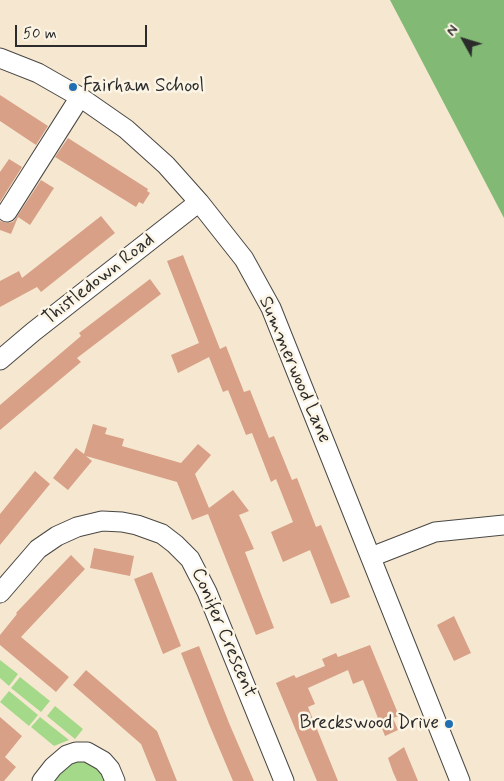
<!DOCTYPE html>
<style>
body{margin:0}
#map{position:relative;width:504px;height:781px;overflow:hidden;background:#f6e8d0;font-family:Mynerve,sans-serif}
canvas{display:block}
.north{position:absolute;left:439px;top:15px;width:50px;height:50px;-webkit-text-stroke:4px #fcf5e5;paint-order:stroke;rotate:309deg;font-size:14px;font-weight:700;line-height:20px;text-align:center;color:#2b2b2b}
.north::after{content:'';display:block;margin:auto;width:18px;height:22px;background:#2b2b2b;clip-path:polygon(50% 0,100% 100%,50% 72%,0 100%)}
.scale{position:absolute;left:15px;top:25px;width:132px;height:22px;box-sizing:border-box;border:2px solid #2b2b2b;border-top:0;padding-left:6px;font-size:15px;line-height:18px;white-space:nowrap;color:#2b2b2b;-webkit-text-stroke:4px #fcf5e5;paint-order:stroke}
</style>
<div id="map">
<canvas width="504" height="781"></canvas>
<div class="north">N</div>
<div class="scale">50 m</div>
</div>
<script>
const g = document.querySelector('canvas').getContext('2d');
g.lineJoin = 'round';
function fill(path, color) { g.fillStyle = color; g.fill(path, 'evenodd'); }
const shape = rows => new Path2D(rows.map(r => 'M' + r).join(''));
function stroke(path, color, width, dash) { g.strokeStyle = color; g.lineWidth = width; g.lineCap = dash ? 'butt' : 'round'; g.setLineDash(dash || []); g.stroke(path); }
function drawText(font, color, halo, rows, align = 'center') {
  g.font = font + ' Mynerve,sans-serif'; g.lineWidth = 5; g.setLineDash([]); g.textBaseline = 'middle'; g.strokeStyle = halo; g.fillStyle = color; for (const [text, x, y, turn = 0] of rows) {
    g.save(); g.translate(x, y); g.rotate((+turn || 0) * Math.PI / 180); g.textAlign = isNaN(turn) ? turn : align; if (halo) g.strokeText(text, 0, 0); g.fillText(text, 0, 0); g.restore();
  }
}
const green = shape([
 [0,660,18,674,9,686,0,678],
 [20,677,50,701,41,712,11,688],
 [9,691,38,715,29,726,0,702],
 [55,706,83,729,75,739,47,716],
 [40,717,69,740,54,746,31,727],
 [85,760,99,767,108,781,50,781,73,761]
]);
const forest = shape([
 [390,0,504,0,504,218]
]);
const building = shape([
 [0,95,48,126,36,145,0,121],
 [68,138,148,189,147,191,150,193,143,204,139,202,136,207,55,157],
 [9,159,22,167,0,202,0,172],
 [41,180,54,188,30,225,18,217,11,234,0,230,0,221,7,223,13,222,16,218],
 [101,216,115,233,41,292,37,287,0,307,0,281,19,271,22,278],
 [183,255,220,349,226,346,244,392,250,390,269,438,274,436,292,480,297,478,316,527,321,525,350,597,331,604,310,550,283,562,271,532,293,522,276,479,271,482,252,433,246,435,228,390,223,392,209,357,178,373,171,355,199,343,167,261],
 [150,279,161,294,77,358,81,362,0,430,0,405,81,336,79,333],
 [93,424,107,428,105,434,124,439,122,446,181,463,198,444,211,455,195,474,209,508,233,490,249,511,239,515,254,549,245,552,274,628,256,635,208,514,192,520,177,482,86,456,92,461,68,490,53,478,76,448,84,454],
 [35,471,50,484,0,545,0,514],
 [94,548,134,556,130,576,90,568],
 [71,555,85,569,21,637,69,677,56,692,0,645,0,635,17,614,16,613],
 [152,572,181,646,163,654,134,579],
 [454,616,471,653,454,661,437,625],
 [370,645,399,716,393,718,398,730,385,736,363,680,353,684,348,670,308,688,315,704,308,707,338,781,317,781,276,683,294,675,296,678,325,666,322,659,336,653,338,657],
 [199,646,229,723,254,781,233,781,209,724,181,653],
 [86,670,157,731,177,781,156,781,141,744,73,685],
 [0,717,22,736,5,757,16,767,4,781,0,781],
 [404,747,418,781,397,781,393,772,388,758]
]);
const minor = shape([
 [0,58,38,73,80,97,126,129,166,165,199,202,244,259,271,308,460,781],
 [7,212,80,97],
 [0,360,33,332,199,202],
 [371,557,435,532,504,525],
 [0,593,38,549,57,536,77,527,102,521,122,522,137,525,162,534,175,544,190,559,207,592,284,781],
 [42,781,53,767,67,755,76,752,87,752,103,761,110,769,115,781]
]);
const markers = [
 [73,87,5,"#1f6fb2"],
 [449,724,5,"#1f6fb2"]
];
const poiNames = [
 ["Fairham School",83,87],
 ["Breckswood Drive",439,724,"right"]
];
const streetNames = [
 ["Thistledown Road",99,280,-38],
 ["Summerwood Lane",294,370,67],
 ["Conifer Crescent",223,633,67]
];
fill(green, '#a3d989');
fill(forest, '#82b975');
fill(building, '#d8a087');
stroke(minor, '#494744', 21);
stroke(minor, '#fff', 19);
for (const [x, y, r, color] of markers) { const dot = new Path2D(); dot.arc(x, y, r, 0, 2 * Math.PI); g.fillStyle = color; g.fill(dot); stroke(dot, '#fcf5e5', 2); }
drawText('19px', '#2b2b2b', '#fcf5e5', poiNames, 'left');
drawText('19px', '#2b2b2b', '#fcf5e5', streetNames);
</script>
